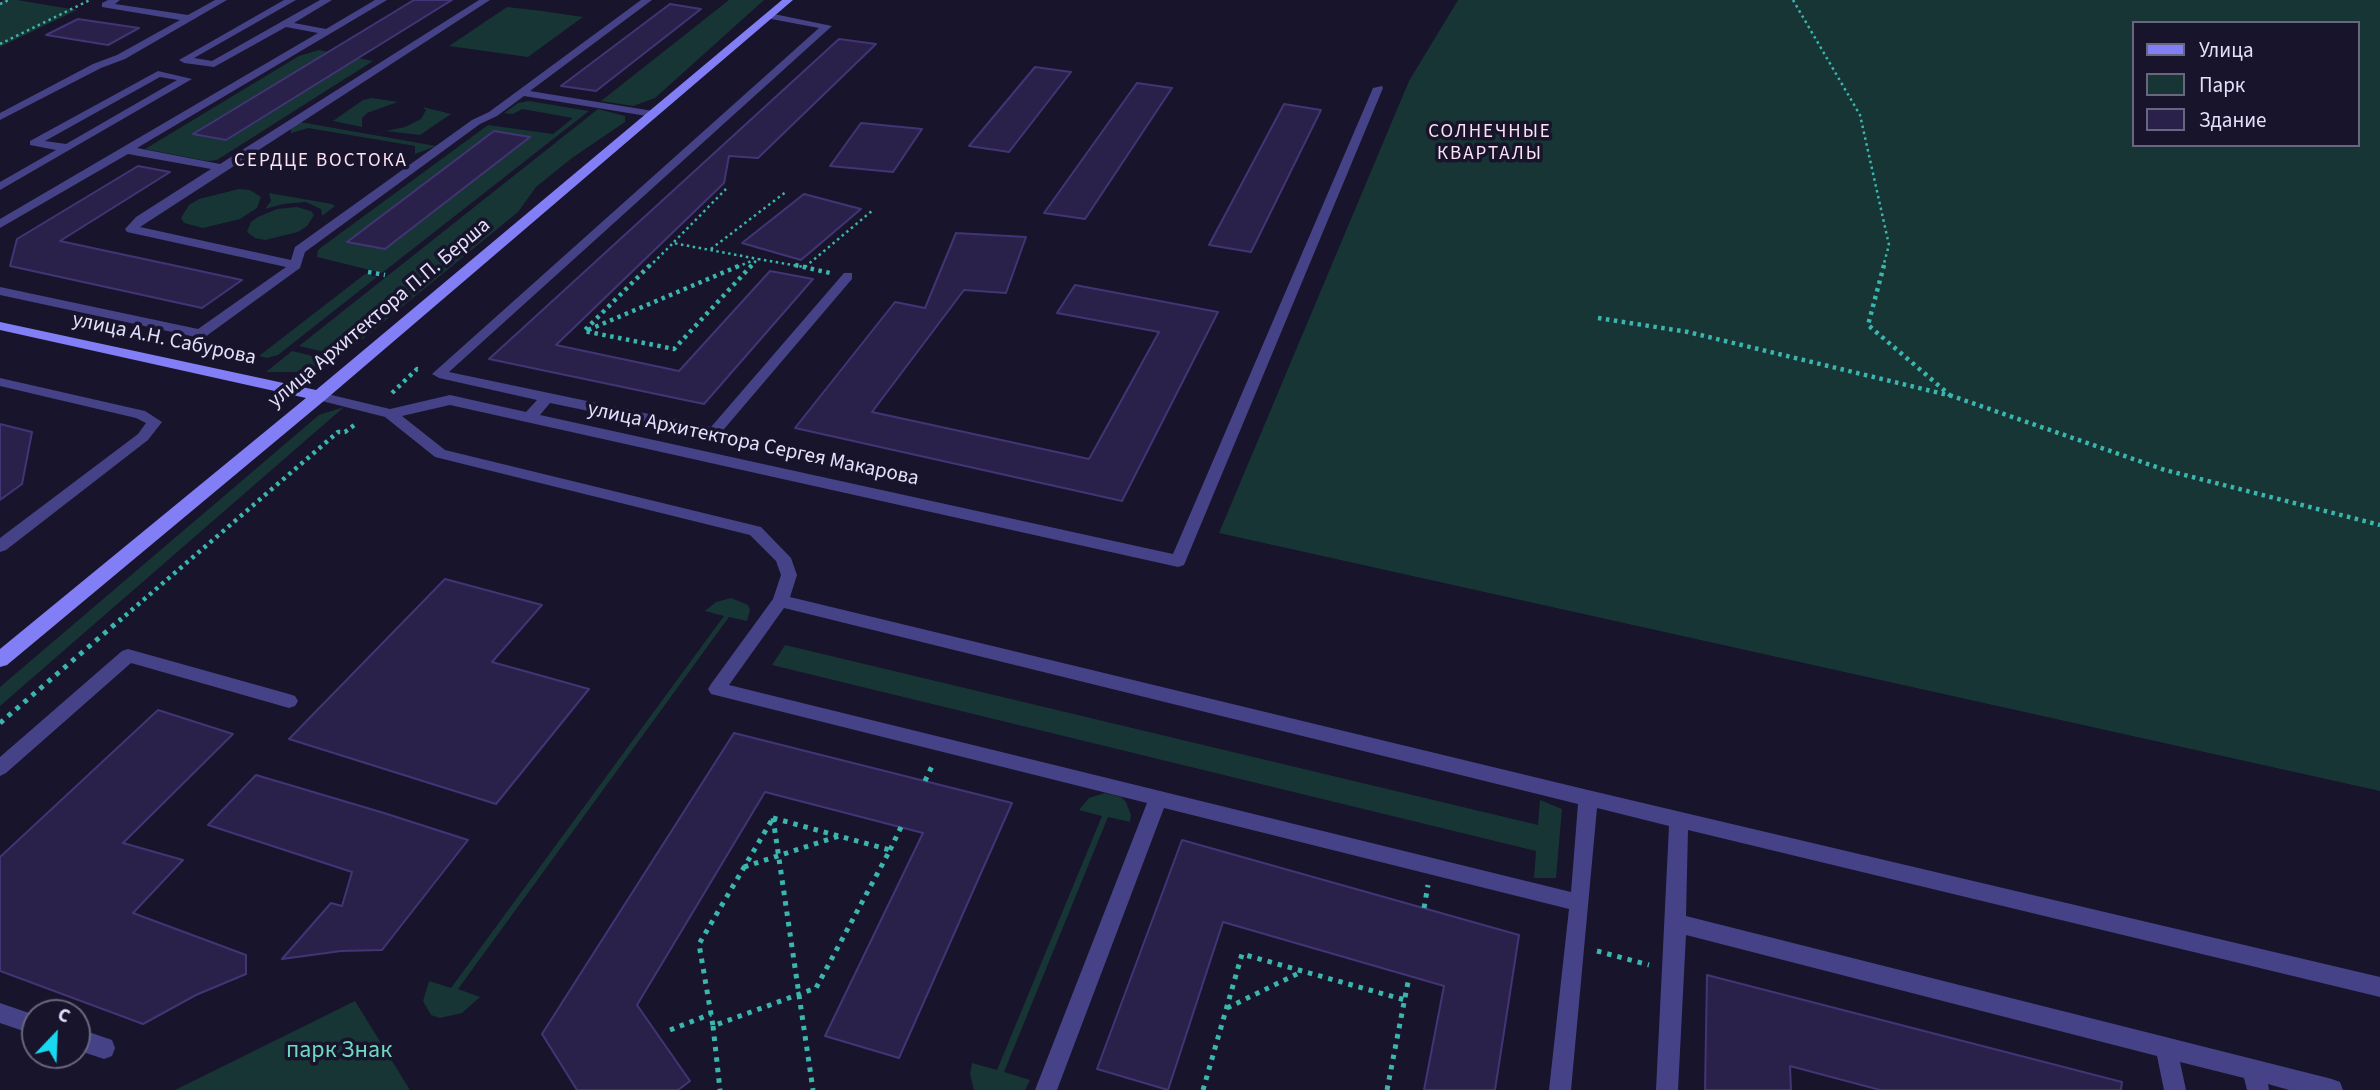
<!DOCTYPE html>
<meta charset="utf-8">
<style>
body{margin:0}
#map{position:relative;width:2380px;height:1090px;overflow:hidden;background:#18142b;font-family:"Source Sans 3",sans-serif}
canvas{display:block}
.legend{position:absolute;left:2132px;top:21px;width:228px;height:126px;box-sizing:border-box;background:#18142b;border:2px solid #69667f;margin:0;padding:9px 12px;list-style:none;font-size:21px;color:#e3e0fd}
.legend li{display:flex;align-items:center;gap:14px;height:35px}
.legend b{width:35px;border:2px solid #69667f}
.north{position:absolute;left:21px;top:999px;width:70px;height:70px;box-sizing:border-box;background:#18142b;border:2px solid #69667f;border-radius:50%;rotate:23deg;font-size:19px;font-weight:700;line-height:28px;text-align:center;color:#e3e0fd}
.north::after{content:'';display:block;margin:auto;width:24px;height:32px;background:#1ad8ef;clip-path:polygon(50% 0,100% 100%,50% 72%,0 100%)}
</style>
<div id="map">
<canvas width="2380" height="1090"></canvas>
<ul class="legend">
<li><b style="height:9px;background:#827ef6"></b>Улица</li>
<li><b style="height:19px;background:#173534"></b>Парк</li>
<li><b style="height:19px;background:#2a214b"></b>Здание</li>
</ul>
<div class="north">С</div>
</div>
<script>
const g = document.querySelector('canvas').getContext('2d');
g.lineJoin = 'round';
function fill(path, color) { g.fillStyle = color; g.fill(path, 'evenodd'); }
const shape = rows => new Path2D(rows.map(r => 'M' + r).join(''));
function stroke(path, color, width, dash) { g.strokeStyle = color; g.lineWidth = width; g.lineCap = dash ? 'butt' : 'round'; g.setLineDash(dash || []); g.stroke(path); }
function drawText(font, color, halo, rows, align = 'center') {
  g.font = font + ' "Source Sans 3",sans-serif'; g.lineWidth = 7; g.setLineDash([]); g.textBaseline = 'middle'; g.strokeStyle = halo; g.fillStyle = color; for (const [text, x, y, turn = 0] of rows) {
    g.save(); g.translate(x, y); g.rotate((+turn || 0) * Math.PI / 180); g.textAlign = isNaN(turn) ? turn : align; if (halo) g.strokeText(text, 0, 0); g.fillText(text, 0, 0); g.restore();
  }
}
const green = shape([
 [4,0,17,0,77,10,0,47,0,2],
 [729,0,764,0,655,98,633,106,601,101],
 [1458,0,2380,0,2380,791,1219,533,1409,81],
 [2133,23,2357,23,2357,145,2133,145],
 [507,7,542,11,583,17,528,57,449,46],
 [319,50,373,61,217,160,207,161,145,149,299,56],
 [353,61,227,140,194,134],
 [372,98,398,102,367,113,362,118,362,127,333,121,363,100],
 [529,101,589,111,382,273,317,257,318,250,323,246,488,125,553,134,573,118,522,109,513,114,504,113,518,103],
 [494,131,529,138,386,249,348,242],
 [423,107,451,114,420,135,386,131,405,127,421,119,426,110],
 [598,109,625,116,625,122,572,158,536,187,518,212,342,356,299,346],
 [300,122,436,146,415,154,415,146,308,128,291,133,291,128],
 [239,189,250,190,261,197,257,208,240,219,203,228,184,223,181,218,189,205,199,199],
 [269,193,332,204,335,206,322,216,321,209,306,202,283,204,265,209,271,201],
 [297,207,311,211,314,215,307,226,298,232,265,240,255,238,247,232,251,222,258,217,277,209],
 [365,274,377,277,278,355,267,358,259,356],
 [292,351,333,361,300,372,266,372],
 [344,407,0,706,0,687,319,415],
 [731,598,748,605,750,610,747,621,729,617,458,989,480,997,462,1013,440,1018,431,1015,423,1001,429,981,451,988,724,616,705,611,716,602],
 [785,645,1538,825,1540,800,1562,809,1556,878,1534,878,1536,851,772,665],
 [1105,793,1121,797,1126,802,1131,815,1130,822,1108,817,1004,1072,1030,1080,1025,1090,974,1090,970,1074,972,1063,997,1070,1102,816,1079,810,1089,798],
 [355,1001,410,1090,175,1090]
]);
const building = shape([
 [414,0,452,0,226,140,193,134,414,0],
 [670,4,701,9,596,91,561,86,670,4],
 [78,19,139,28,108,45,46,35,78,19],
 [839,39,876,44,758,158,729,156,724,183,556,345,679,371,770,271,813,279,704,404,489,359,839,39],
 [1035,67,1071,72,1009,152,969,146,1035,67],
 [1137,83,1172,88,1085,219,1044,213,1137,83],
 [1284,104,1321,110,1251,252,1209,245,1284,104],
 [861,123,922,129,893,172,830,166,861,123],
 [494,131,530,137,385,249,347,242,494,131],
 [138,166,170,172,60,241,242,280,202,308,10,266,17,239,138,166],
 [804,194,861,209,801,260,742,243,804,194],
 [956,233,1026,237,1006,293,964,290,872,412,1089,459,1159,332,1057,313,1075,285,1218,312,1122,501,795,428,895,302,925,308,956,233],
 [0,424,32,432,22,484,0,500,0,424],
 [445,579,542,605,492,662,589,689,496,804,289,739,445,579],
 [158,710,233,734,123,843,183,860,133,913,246,955,246,974,196,995,143,1024,0,971,0,857,158,710],
 [734,733,1012,803,899,1058,825,1036,923,833,765,792,637,1005,690,1081,678,1090,577,1090,542,1034,734,733],
 [256,775,384,813,468,840,382,950,341,951,282,959,331,903,342,906,352,872,208,825,256,775],
 [1182,840,1519,935,1495,1090,1424,1090,1444,986,1223,922,1168,1090,1097,1069,1182,840],
 [1707,975,2122,1082,2121,1090,1880,1090,1790,1066,1791,1090,1705,1090,1707,975]
]);
const pathFar2 = shape([
 [1793,0,1860,115,1889,245,1883,267],
 [0,4,9,0],
 [0,44,90,0],
 [674,242,726,189],
 [711,249,787,191],
 [758,259,804,267],
 [649,267,673,243,758,259],
 [737,267,754,260],
 [750,267,758,259],
 [805,267,873,210]
]);
const pathFar1 = shape([
 [650,265,584,331,674,349,752,265],
 [795,265,830,273],
 [1884,265,1868,325,1951,396],
 [368,272,385,275],
 [1598,318,1688,332,1952,396,2165,470,2380,525],
 [588,330,741,265],
 [392,393,417,369,422,370],
 [119,621,338,432,345,432,357,423]
]);
const path = shape([
 [0,723,121,619],
 [925,781,934,762],
 [773,818,813,1090],
 [773,818,890,850,816,988,713,1026,699,944,773,818],
 [890,850,901,827],
 [744,867,839,836],
 [1424,908,1428,885],
 [1597,951,1649,965],
 [1227,1008,1301,972],
 [713,1026,720,1090],
 [670,1030,711,1014],
 [1203,1090,1242,954,1405,1000],
 [1387,1090,1409,977]
]);
const lane = shape([
 [108,0,120,0,115,4,188,15,215,0,227,0,125,59,101,68,0,120,0,113,93,64,117,55,180,20,102,7,102,3,108,0],
 [284,0,296,0,194,58,212,61,320,0,332,0,294,23,326,29,375,0,387,0,137,148,220,164,479,0,490,0,140,227,291,260,295,247,472,120,489,112,641,0,652,0,530,91,653,111,658,114,653,117,524,96,497,116,480,124,305,252,300,268,205,337,200,338,0,295,0,287,198,329,286,267,127,232,125,229,136,217,211,169,128,154,0,228,0,219,318,33,286,27,214,67,184,63,179,60,284,0],
 [769,13,832,26,449,372,711,427,844,273,852,273,852,279,719,435,714,437,550,403,540,415,1173,554,1373,88,1382,86,1383,88,1184,565,1178,567,450,405,402,416,445,450,761,527,791,558,797,575,790,597,1588,790,2380,977,2380,997,1688,830,1686,916,2332,1079,2340,1082,2343,1090,2289,1090,2268,1084,2269,1090,2247,1090,2244,1078,2180,1062,2186,1090,2164,1090,2157,1056,1686,935,1678,1090,1656,1090,1669,826,1597,808,1571,1090,1549,1090,1569,909,1164,808,1057,1090,1035,1090,1147,803,711,694,708,689,711,684,773,599,781,575,776,561,750,535,435,457,385,417,314,399,312,396,319,392,390,409,450,395,526,412,537,400,439,378,432,374,819,28,766,18,764,16,769,13],
 [784,608,1578,804,1571,892,729,685,784,608],
 [158,71,192,79,0,190,0,182,56,150,30,145,30,141,158,71],
 [160,77,177,80,66,144,45,141,160,77],
 [0,378,145,411,162,422,148,440,6,550,0,552,0,538,138,434,146,423,136,418,0,386,0,378],
 [128,649,289,694,295,696,298,701,295,706,289,708,131,663,6,773,0,776,0,757,122,651,128,649],
 [0,1003,35,1015,35,1035,0,1023,0,1003],
 [77,1028,112,1040,115,1048,112,1056,104,1059,77,1050,77,1028]
]);
const secondary = shape([
 [782,0,793,0,325,400,7,665,0,667,0,649,306,398,0,330,0,322,316,390,782,0]
]);
const farNeighbourhoodnames = [
 ["СОЛНЕЧНЫЕ",1490,133],
 ["КВАРТАЛЫ",1490,155],
 ["СЕРДЦЕ ВОСТОКА",321,162]
];
const streetNames = [
 ["улица Архитектора П.П. Берша",380,314,-40],
 ["улица А.Н. Сабурова",164,340,12],
 ["улица Архитектора Сергея Макарова",753,445,12]
];
const nearParknames = [
 ["парк Знак",339,1052]
];
fill(green, '#173534');
fill(building, '#2a214b');
stroke(building, '#423575', 2);
stroke(pathFar2, '#3bb6af', 2.5, [2.5, 3.5]);
stroke(pathFar1, '#3bb6af', 4.5, [3.5, 4.5]);
stroke(path, '#3bb6af', 5, [4.5, 6]);
fill(lane, '#454287');
fill(secondary, '#827ef6');
g.letterSpacing = '2px';
drawText('19px', '#fde2f3', '#18142b', farNeighbourhoodnames);
g.letterSpacing = '0px';
drawText('21px', '#e3e0fd', '#18142b', streetNames);
drawText('24px', '#6fd9bf', '#18142b', nearParknames);
</script>
